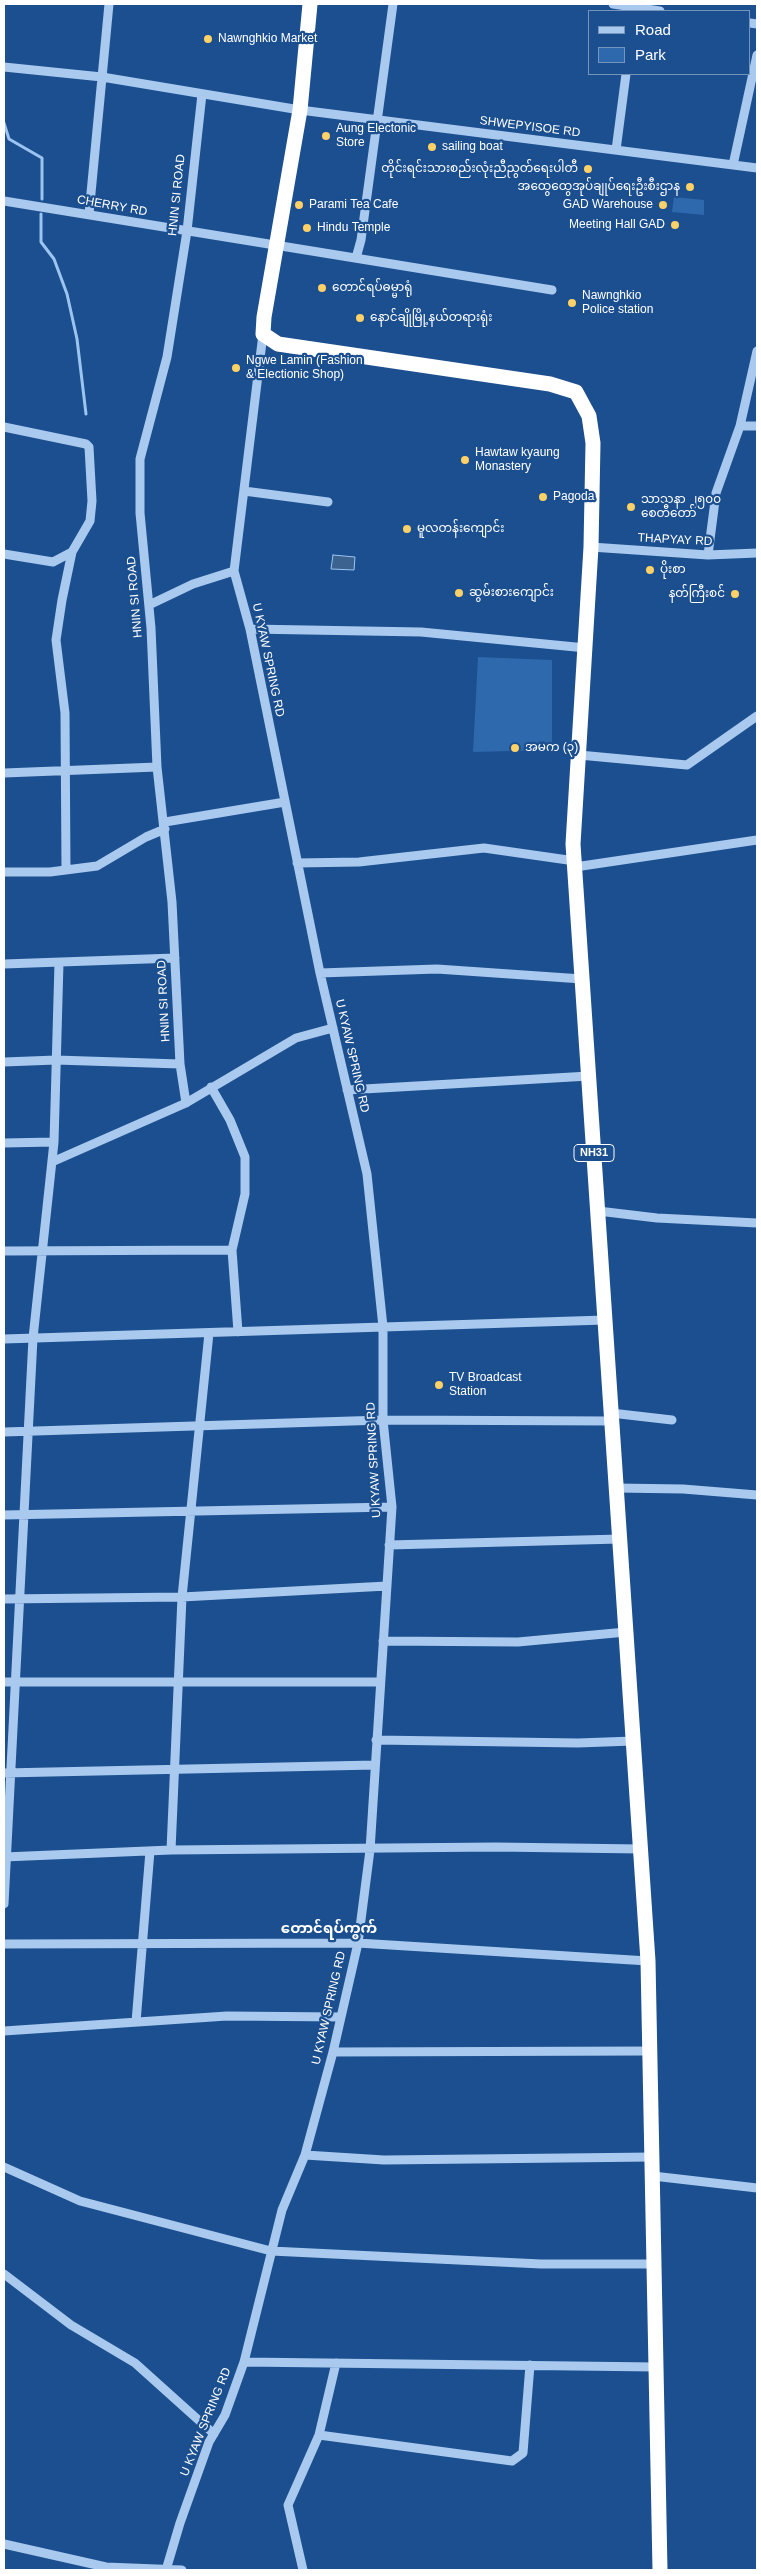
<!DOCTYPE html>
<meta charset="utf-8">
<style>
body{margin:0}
#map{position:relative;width:761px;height:2574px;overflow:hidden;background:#1b4f8f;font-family:Helvetica,sans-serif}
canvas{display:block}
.frame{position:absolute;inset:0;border:5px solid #fff;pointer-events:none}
.legend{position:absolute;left:588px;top:10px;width:162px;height:65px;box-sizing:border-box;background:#1b4f8f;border:1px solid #7695bc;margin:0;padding:6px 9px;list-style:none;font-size:15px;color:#fff}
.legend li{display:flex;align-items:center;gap:10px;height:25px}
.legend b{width:25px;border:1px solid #7695bc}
</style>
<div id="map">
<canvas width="761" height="2574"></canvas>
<div class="frame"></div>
<ul class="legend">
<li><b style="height:6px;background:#a9c9ee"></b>Road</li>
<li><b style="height:14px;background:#2e69ad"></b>Park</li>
</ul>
</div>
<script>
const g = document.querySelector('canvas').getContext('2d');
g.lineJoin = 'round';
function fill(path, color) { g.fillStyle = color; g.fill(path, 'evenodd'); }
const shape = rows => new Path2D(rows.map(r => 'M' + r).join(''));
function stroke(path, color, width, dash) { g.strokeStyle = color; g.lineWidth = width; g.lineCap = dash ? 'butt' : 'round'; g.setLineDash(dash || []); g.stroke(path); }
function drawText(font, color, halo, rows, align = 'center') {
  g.font = font + ' Helvetica,"Noto Sans Myanmar",sans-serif'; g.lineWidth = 4.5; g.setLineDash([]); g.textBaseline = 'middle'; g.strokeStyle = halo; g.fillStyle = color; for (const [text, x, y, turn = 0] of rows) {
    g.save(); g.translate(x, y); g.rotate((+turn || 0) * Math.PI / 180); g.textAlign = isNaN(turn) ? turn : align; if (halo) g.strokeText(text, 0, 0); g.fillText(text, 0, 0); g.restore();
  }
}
const green = shape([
 [674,197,704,200,704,215,672,212],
 [478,657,552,660,552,750,473,752]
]);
const water = shape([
 [333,555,355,557,354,570,331,569,333,555]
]);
const stream = shape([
 [4,123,9,139,42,158,42,199],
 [41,214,41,242,54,259,67,294,77,339,86,414]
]);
const minor = shape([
 [613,4,660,11],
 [750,23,757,24],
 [4,67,102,77,300,110,757,168],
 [616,150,626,74],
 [733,165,757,55],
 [4,201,552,290],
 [89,214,109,4],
 [356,258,361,240,393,4],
 [740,426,757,426],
 [4,427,86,444,89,447,92,501,90,521,72,552,53,562,4,554],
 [244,491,328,502],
 [591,547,708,555,757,553],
 [708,555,716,493,740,426,757,351],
 [149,605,193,584,234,571],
 [250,629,421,632,586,648],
 [579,755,687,765,757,716],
 [4,773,157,767],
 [165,822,285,802],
 [297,863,359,862,484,848,575,861],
 [575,867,757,840],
 [66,870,65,713,56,640,62,600,72,552],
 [4,872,50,872,97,866,146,837,165,829],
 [4,964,175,958],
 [320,973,437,969,582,979],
 [4,1062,56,1060,180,1064],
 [211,1087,230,1120,245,1157,245,1194,232,1250,238,1332],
 [347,1090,589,1076],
 [186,1103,180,1064,172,902,157,767,151,628,140,513,140,459,167,357,187,231,202,94],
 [4,1143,54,1142],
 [52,1162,186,1103,296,1038,333,1028],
 [598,1211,657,1218,757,1223],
 [4,1251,232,1250],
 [4,1339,605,1320],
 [611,1413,672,1420],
 [4,1432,383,1420,612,1421],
 [616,1488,683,1489,757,1495],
 [4,1515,392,1507],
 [389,1545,620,1539],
 [4,1599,182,1597,387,1586],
 [383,1641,518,1642,626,1632],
 [4,1682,380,1682],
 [376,1740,578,1743,633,1741],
 [4,1773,375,1765],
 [171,1850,182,1597,209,1333],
 [4,1857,171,1850,496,1847,641,1849],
 [4,1904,33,1338,54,1142,59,963],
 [4,1944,358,1943,648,1961],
 [136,2022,150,1851],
 [4,2031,227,2016,341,2017],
 [333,2052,651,2051],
 [305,2155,384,2160,653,2157],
 [4,2167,80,2201,271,2251,541,2264,654,2264],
 [653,2176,757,2188],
 [4,2274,71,2325,135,2363,214,2434],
 [244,2362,656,2367],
 [319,2435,512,2461,523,2453,530,2365],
 [4,2544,106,2567,182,2570],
 [166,2570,180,2523,209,2442,225,2415,244,2362,282,2210,305,2155,333,2052,358,1943,370,1850,392,1507,383,1420,383,1327,367,1174,320,973,250,629,234,571,263,334],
 [303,2570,288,2505,319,2435,336,2363]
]);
const highway = shape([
 [310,4,300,110,264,317,263,334,278,344,550,384,576,392,589,416,593,443,591,547,573,844,648,1961,660,2570]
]);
const markers = [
 [208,39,5,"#ffd166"],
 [326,136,5,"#ffd166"],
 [432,147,5,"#ffd166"],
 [588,169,5,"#ffd166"],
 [690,187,5,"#ffd166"],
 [299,205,5,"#ffd166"],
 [663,205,5,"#ffd166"],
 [675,225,5,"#ffd166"],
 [307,228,5,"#ffd166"],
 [322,288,5,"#ffd166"],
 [572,303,5,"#ffd166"],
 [360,318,5,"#ffd166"],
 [236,368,5,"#ffd166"],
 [465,460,5,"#ffd166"],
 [543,497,5,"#ffd166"],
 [631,507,5,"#ffd166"],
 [407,529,5,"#ffd166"],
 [650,570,5,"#ffd166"],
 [459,593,5,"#ffd166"],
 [735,594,5,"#ffd166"],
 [515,748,5,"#ffd166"],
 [439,1385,5,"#ffd166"]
];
const shields = [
 [594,1153,40]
];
const shieldNames = [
 ["NH31",594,1153]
];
const poiNames = [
 ["Nawnghkio Market",218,39],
 ["Aung Electonic",336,129],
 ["Store",336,143],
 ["sailing boat",442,147],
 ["တိုင်းရင်းသားစည်းလုံးညီညွတ်ရေးပါတီ",578,169,"right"],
 ["အထွေထွေအုပ်ချုပ်ရေးဦးစီးဌာန",680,187,"right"],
 ["Parami Tea Cafe",309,205],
 ["GAD Warehouse",653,205,"right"],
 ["Meeting Hall GAD",665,225,"right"],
 ["Hindu Temple",317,228],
 ["တောင်ရပ်ဓမ္မာရုံ",332,288],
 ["Nawnghkio",582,296],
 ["Police station",582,310],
 ["နောင်ချိုမြို့နယ်တရားရုံး",370,318],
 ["Ngwe Lamin (Fashion",246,361],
 ["& Electionic Shop)",246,375],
 ["Hawtaw kyaung",475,453],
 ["Monastery",475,467],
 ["Pagoda",553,497],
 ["သာသနာ ၂၅၀၀",641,500],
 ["စေတီတော်",641,514],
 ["မူလတန်းကျောင်း",417,529],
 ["ပိုးစာ",660,570],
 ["ဆွမ်းစားကျောင်း",469,593],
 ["နတ်ကြီးစင်",725,594,"right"],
 ["အမက (၃)",525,748],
 ["TV Broadcast",449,1378],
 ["Station",449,1392]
];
const streetNames = [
 ["SHWEPYISOE RD",530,127,7],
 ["HNIN SI ROAD",177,195,-84],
 ["CHERRY RD",112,206,10],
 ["THAPYAY RD",675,540,3],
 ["HNIN SI ROAD",135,597,-95],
 ["U KYAW SPRING RD",268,660,78],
 ["HNIN SI ROAD",164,1001,-93],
 ["U KYAW SPRING RD",352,1056,77],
 ["U KYAW SPRING RD",374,1460,-93],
 ["U KYAW SPRING RD",329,2008,-77],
 ["U KYAW SPRING RD",206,2422,-68]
];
const quarterNames = [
 ["တောင်ရပ်ကွက်",329,1929]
];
fill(green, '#2e69ad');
fill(water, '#3c6290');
stroke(water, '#9cc4f0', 1);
stroke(stream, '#9cc4f0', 3);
stroke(minor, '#a9c9ee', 9);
stroke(highway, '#fff', 15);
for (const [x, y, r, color] of markers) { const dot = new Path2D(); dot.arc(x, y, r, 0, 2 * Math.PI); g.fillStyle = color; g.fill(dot); stroke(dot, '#1b4f8f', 2); }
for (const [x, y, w] of shields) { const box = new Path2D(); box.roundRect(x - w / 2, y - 8.5, w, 17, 4); g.fillStyle = '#1b4f8f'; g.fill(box); stroke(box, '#fff', 1); }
drawText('bold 11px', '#fff', null, shieldNames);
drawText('12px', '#fff', '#1b4f8f', poiNames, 'left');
drawText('12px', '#fff', '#1b4f8f', streetNames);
drawText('bold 15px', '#fff', '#1b4f8f', quarterNames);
</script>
